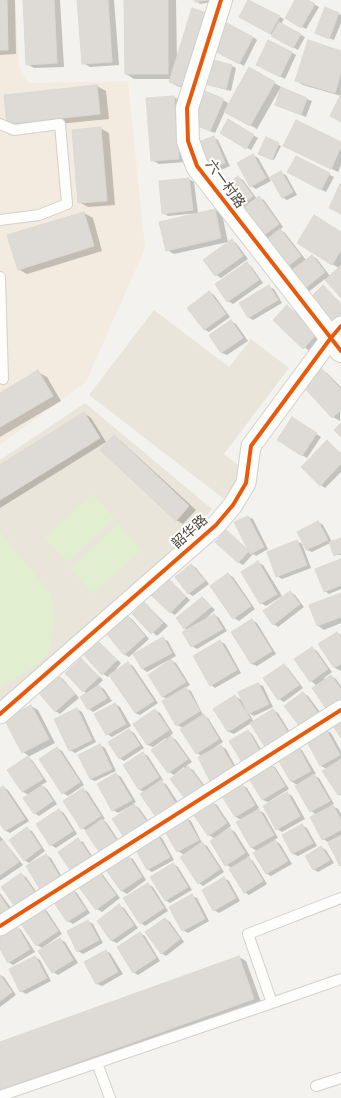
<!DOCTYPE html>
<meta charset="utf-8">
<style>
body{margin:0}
canvas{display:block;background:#f4f2ee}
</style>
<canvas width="341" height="1098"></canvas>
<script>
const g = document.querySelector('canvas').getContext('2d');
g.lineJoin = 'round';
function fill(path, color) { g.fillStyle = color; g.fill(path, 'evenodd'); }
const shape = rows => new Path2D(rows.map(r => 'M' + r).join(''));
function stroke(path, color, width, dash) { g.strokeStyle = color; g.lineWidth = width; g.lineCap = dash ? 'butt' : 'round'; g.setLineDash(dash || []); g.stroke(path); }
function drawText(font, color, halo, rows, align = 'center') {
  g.font = font + ' "PT Sans","Noto Sans SC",sans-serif'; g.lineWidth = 4; g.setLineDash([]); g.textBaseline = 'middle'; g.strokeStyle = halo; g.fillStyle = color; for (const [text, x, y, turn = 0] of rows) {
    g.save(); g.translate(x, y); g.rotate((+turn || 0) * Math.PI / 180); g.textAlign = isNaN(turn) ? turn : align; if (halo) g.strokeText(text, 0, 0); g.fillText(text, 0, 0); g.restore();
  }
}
const commercial = shape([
 [0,0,15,0,19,67,29,83,128,81,145,248,86,382,0,445]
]);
const education = shape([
 [154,310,229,367,251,339,289,368,224,454,245,471,224,499,89,395],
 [85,403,212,509,156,571,0,704,0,460]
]);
const green = shape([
 [93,494,115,519,67,562,44,537],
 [119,524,142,550,93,594,70,569],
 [0,531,49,592,54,606,55,621,47,655,37,666,0,687]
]);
const shadow = shape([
 [0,0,15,0,16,54,0,55],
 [24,0,60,0,64,67,34,68,27,64],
 [78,0,114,0,119,65,90,67,83,63],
 [125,0,176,0,177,60,192,90,177,86,170,82,171,79,134,79,126,74],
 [195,0,223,0,200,4],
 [249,0,284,19,281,24,305,37,298,50,240,16],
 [296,0,306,0,319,7,306,29,286,18],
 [339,14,341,15,341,23,334,40,321,35],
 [253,37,257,40,244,66,215,50],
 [291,52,296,55,285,79,261,66],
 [341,52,341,121,341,96,303,85,296,81],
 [232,66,236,68,231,91,205,84],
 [249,68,281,87,257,129,225,111,215,133,197,126,223,100,228,103,227,108],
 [97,86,106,91,109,119,17,128,8,123],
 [282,89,312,101,306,117,281,107],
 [174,97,181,101,185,162,159,164,152,160,147,99],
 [228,121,258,138,251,150,221,133],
 [100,128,109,133,115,205,88,207,79,202],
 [213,137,218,140,230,166,212,174],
 [266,138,281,146,274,160,259,153],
 [341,144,341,165,338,172,292,149],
 [253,155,258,158,271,181,256,189,251,186,239,163],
 [296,157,334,177,326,192,288,172],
 [281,173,286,175,297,195,287,200,282,197],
 [238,177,243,180,257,199,259,198,264,200,283,227,280,230,285,233,306,260,312,256,317,259,330,276,339,268,332,264,341,232,341,297,325,279,307,293,238,208],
 [189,179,194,182,198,213,168,216,163,213,160,182],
 [215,210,222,214,228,242,174,254,167,250],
 [84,213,93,218,102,251,27,274,18,269],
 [232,241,236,243,248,259,221,278,216,275,205,260],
 [247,263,251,266,263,283,233,304,228,301],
 [269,287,274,289,282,303,253,320,248,317],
 [323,287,341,303,341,324],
 [209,292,214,295,230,317,209,332,205,330,188,308],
 [288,306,322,337,309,351,275,320],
 [231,321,236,324,248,341,227,355,222,353,210,336],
 [320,369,327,373,341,387,340,421,333,417,303,385],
 [38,372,47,377,61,401,0,437,0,394],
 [84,413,91,418,106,442,0,508,0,466],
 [297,421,321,437,307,458,302,455],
 [114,437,121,441,196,510,183,524,176,520],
 [327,442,341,453,341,472,325,488,321,485],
 [248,517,253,519,268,549,256,556,253,554,243,565,238,562,231,534,250,552],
 [318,522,323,525,332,542,341,539,341,555,335,555,330,543,312,552,307,550,298,532],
 [297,541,302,544,311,568,282,579,277,576],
 [341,560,341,589,329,594,325,591],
 [258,563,263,565,282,596,266,606,261,603],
 [192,565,196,568,209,584,193,596,189,594,176,577],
 [228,574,233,577,255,609,239,621,234,618],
 [168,579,190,600,175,615,170,612],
 [290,592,295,595,304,607,278,627,274,624],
 [341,594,341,623,324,630,317,625],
 [203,598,215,610,202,622,214,615,219,618,227,631,197,649,192,646,188,630,184,628],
 [145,603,168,626,157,636,134,614],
 [127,616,132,619,149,639,129,657,124,654],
 [252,620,257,623,276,654,257,666,252,664,233,633],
 [337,633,341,635,341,671,335,668,320,644],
 [163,639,168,641,176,656,147,672,143,669,135,654],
 [96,640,121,663,113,673,128,663,133,666,158,703,140,715,135,713,110,674,108,677,103,674],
 [220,641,225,644,241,673,215,688,211,685],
 [312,648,317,651,332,672,324,678,325,680,331,676,336,679,341,686,341,706,311,681,296,660],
 [81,659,103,680,94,689,99,686,104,689,112,701,93,712,89,709,87,694,84,691],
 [171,660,176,663,190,685,185,688,191,691,203,715,208,718,223,742,214,748,215,749,221,746,226,749,238,771,216,783,211,780,202,756,197,753,183,728,177,725,168,699,163,697,149,675],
 [284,665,288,668,303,688,284,702,279,699],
 [58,676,63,679,79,698,60,714,55,711],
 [258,684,263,686,273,707,254,716,249,713,254,722,273,710,278,713,293,737,251,723,234,734,229,732,215,709,235,696,243,701],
 [303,693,308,696,323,716,305,729],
 [115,704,120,707,131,726,112,737,107,734],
 [31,706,38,710,55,743,28,757,32,760,47,782,41,785,47,789,57,804,39,816,34,813,29,795,23,792,8,770,29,756,23,752],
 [77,709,82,712,96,742,75,753,70,750],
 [155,710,160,713,173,733,170,736,176,740,192,762,186,766,193,770,208,790,192,802,184,767,174,775,169,772,166,738,153,747,148,745,134,724],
 [129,730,134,733,144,748,124,761,119,758],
 [326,730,331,733,341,751,341,796,327,769,321,766,307,741],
 [248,731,252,734,265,756,248,766],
 [100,745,105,748,116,771,95,781,90,779],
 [298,747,302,750,316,774,313,775,319,778,334,804,331,805,338,809,341,814,341,835,328,842,323,839,317,815,311,811,298,785,292,782,278,758],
 [57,748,62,751,84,785,68,796,63,793],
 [143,753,148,756,163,780,161,782,166,784,181,807,140,790],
 [271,765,275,767,289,789,268,802,263,800,250,778],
 [116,774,121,777,136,802,133,804,139,808,152,826,113,819,133,806,132,805,118,813,113,810],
 [242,785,247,788,259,808,257,809,264,813,278,838,274,840,280,844,292,864,271,876,267,874,258,852,252,848,241,820,236,817],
 [3,787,8,790,29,821,10,833,6,831,0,822,0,789],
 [83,789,88,792,105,819,103,820,107,823,121,844,101,852,86,830,82,828],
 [287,793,292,796,305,819,282,832,277,829],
 [212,802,217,805,231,826,220,834,221,835,230,829,235,832,250,856,247,857,253,861,267,884,249,895,244,892,232,868,226,865,215,839,209,835],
 [59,810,64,813,77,834,56,848,51,845],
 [186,818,191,821,202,843,207,846,224,872,203,886,199,883,184,855,178,851],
 [302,825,307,828,317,846,298,856,293,854,283,836],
 [27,829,32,831,45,851,29,863,24,860],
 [157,835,162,838,174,860,152,872,147,869],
 [0,836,23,865,1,880,0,880],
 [78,840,83,842,94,859,75,872,71,869],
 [321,847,326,850,334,863,318,872,313,869],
 [46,855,51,858,65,882,47,893],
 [128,857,133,859,146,880,127,894,122,891,108,870],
 [173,864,178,867,192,890,170,903,165,900],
 [98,872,103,875,120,898,102,912,97,909],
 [21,874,26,877,40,897,21,910],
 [224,878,229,881,240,901,219,913,214,910],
 [148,884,153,887,168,911,145,926,141,923],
 [72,890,77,893,90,913,73,924,68,921],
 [0,893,14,912,0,922],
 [192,896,197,898,209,921,188,933,183,930],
 [119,906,124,908,138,928,117,943,112,941,98,921],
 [43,909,47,911,62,934,42,948,37,945],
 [165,919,170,922,184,942,166,956,161,953],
 [88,921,93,924,103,943,83,954,78,951],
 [17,927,21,930,35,952,13,965,8,962,0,947,0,937],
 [140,933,145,936,160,961,138,975,133,972],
 [60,939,65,942,78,963,58,975,53,972],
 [106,951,110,953,123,974,102,986,97,984,85,963],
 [35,957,40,960,51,981,26,994,21,991],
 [239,957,246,961,261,1002,0,1096,0,1043],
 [0,975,4,977,16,995,0,1007]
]);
const building = shape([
 [0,0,7,0,8,50,0,50,0,0],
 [23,0,54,0,57,63,26,65,23,0],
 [77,0,108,0,112,62,82,64,77,0],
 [124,0,168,0,168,74,125,74,124,0],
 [194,0,208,0,195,2,194,0],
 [248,0,280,16,270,34,239,17,248,0],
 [295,0,308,0,315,4,301,28,285,18,295,0],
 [325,7,339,13,329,39,315,33,325,7],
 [192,8,207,13,185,87,169,82,192,8],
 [223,21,253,37,239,64,209,48,223,21],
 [279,22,301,34,293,48,271,36,279,22],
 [268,40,292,52,280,77,256,65,268,40],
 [308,40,341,51,341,73,335,93,295,81,308,40],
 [210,59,232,65,226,89,204,84,210,59],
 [249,67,275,82,250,126,224,112,249,67],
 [97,85,100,114,7,124,4,95,97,85],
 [281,87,307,98,301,115,275,105,281,87],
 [205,91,224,99,210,131,191,123,205,91],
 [341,94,341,122,330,116,341,94],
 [174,96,179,159,151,161,146,98,174,96],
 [228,119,254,135,246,149,220,133,228,119],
 [296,120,341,142,341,147,331,169,283,146,296,120],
 [101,127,107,201,78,203,72,130,101,127],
 [214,136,225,163,206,172,194,144,214,136],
 [266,137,279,143,272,160,258,154,266,137],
 [253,154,266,178,250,187,237,163,253,154],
 [296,156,330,173,321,190,287,172,296,156],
 [281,171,293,192,282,198,270,177,281,171],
 [238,176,253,196,237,208,222,188,238,176],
 [189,178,193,210,162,214,159,181,189,178],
 [340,184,341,184,341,214,329,208,340,184],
 [259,196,279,224,259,239,239,211,259,196],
 [215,209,221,238,166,251,159,222,215,209],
 [84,212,94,246,18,270,7,235,84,212],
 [314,215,341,232,341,250,332,265,297,243,314,215],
 [280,229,301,256,284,269,263,242,280,229],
 [232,239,243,256,215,276,203,260,232,239],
 [312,255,325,272,302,291,288,273,312,255],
 [247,262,259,280,227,302,215,284,247,262],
 [341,265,341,298,325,280,341,265],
 [269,285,278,300,248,318,239,303,269,285],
 [323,285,341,304,341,316,333,325,308,300,323,285],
 [209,291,226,314,204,330,187,308,209,291],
 [287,305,317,334,303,349,273,320,287,305],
 [231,320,243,338,221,353,209,335,231,320],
 [320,367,341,389,341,410,332,418,302,385,320,367],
 [38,370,53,396,0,427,0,393,38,370],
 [84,412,100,438,0,500,0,465,84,412],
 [292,417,317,433,302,456,277,440,292,417],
 [341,423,341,437,334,430,341,423],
 [114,435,189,506,176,521,100,450,114,435],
 [327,440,341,454,341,464,320,486,301,467,327,440],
 [248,516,264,547,250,554,234,522,248,516],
 [318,521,328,540,306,550,297,532,318,521],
 [226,530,249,551,238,563,215,542,226,530],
 [341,538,341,553,334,556,329,542,341,538],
 [297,540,307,565,276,577,267,552,297,540],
 [341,559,341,585,324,592,315,569,341,559],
 [258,561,277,594,260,604,241,572,258,561],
 [191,564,205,581,188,594,175,577,191,564],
 [228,573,251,606,233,619,210,586,228,573],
 [168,578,186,597,170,613,151,595,168,578],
 [290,591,300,604,273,625,263,611,290,591],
 [341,593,341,617,317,626,309,605,341,593],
 [202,597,211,607,184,629,176,618,202,597],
 [144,602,163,623,151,634,132,614,144,602],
 [214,614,223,629,191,647,182,632,214,614],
 [127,615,145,636,124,655,106,633,127,615],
 [252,619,272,651,251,664,231,632,252,619],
 [337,632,341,638,341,664,334,668,318,644,337,632],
 [163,637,172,653,142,669,133,654,163,637],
 [96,639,117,660,102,675,82,653,96,639],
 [220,640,237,670,210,686,193,656,220,640],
 [312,647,328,669,310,682,294,659,312,647],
 [81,658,99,677,83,692,65,673,81,658],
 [171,659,186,682,162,697,148,675,171,659],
 [128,662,154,701,135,713,109,675,128,662],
 [284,664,299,685,278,700,263,678,284,664],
 [58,675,75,694,55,712,38,692,58,675],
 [331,675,341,689,341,700,327,710,312,688,331,675],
 [258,683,269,704,248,714,238,692,258,683],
 [99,685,107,698,88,710,80,697,99,685],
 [186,687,200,711,176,726,162,701,186,687],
 [303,692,318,713,300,727,284,706,303,692],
 [235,695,250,718,228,732,213,709,235,695],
 [115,703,126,724,106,735,94,714,115,703],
 [31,705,49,739,22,753,4,719,31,705],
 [77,708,92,740,69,751,54,719,77,708],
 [155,709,169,730,147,745,133,724,155,709],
 [273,709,289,734,266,749,250,723,273,709],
 [204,714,219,739,196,754,180,729,204,714],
 [341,721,341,738,333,726,341,721],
 [129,729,140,745,119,759,108,742,129,729],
 [326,729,340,755,320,766,306,740,326,729],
 [248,730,261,753,243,764,229,741,248,730],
 [171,736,188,759,168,773,151,750,171,736],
 [100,744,112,769,90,779,78,755,100,744],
 [221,745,234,768,210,781,198,757,221,745],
 [298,746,311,771,291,782,277,758,298,746],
 [57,747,80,782,62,794,39,759,57,747],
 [143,752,159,777,139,790,123,765,143,752],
 [28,756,43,779,22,792,7,770,28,756],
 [341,759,341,793,338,795,322,771,341,759],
 [271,763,285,786,262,800,248,777,271,763],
 [188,766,204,787,186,800,170,779,188,766],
 [116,773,132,800,112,811,97,784,116,773],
 [314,774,330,801,310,812,295,786,314,774],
 [161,780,176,804,156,817,140,794,161,780],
 [242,784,255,805,235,817,222,796,242,784],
 [42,785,53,801,34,814,23,798,42,785],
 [3,786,25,819,5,831,0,824,0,788,3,786],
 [83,788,101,816,81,829,63,801,83,788],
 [287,792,300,816,276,830,263,806,287,792],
 [212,801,227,823,208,836,193,814,212,801],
 [134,804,148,823,125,839,112,819,134,804],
 [333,805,341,820,341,830,322,840,310,817,333,805],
 [59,809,73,831,50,846,36,824,59,809],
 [259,809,274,835,251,848,236,822,259,809],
 [186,817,199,840,177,852,164,830,186,817],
 [102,819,117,841,100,853,85,831,102,819],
 [302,824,313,843,292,854,282,835,302,824],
 [27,827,41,848,24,861,9,840,27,827],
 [230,828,245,853,225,866,210,841,230,828],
 [157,834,170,857,147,870,134,846,157,834],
 [341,836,341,865,340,866,328,843,341,836],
 [78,838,90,856,70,870,58,852,78,838],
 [3,840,19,862,0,875,0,842,3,840],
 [275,840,288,861,266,874,253,853,275,840],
 [202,842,220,869,198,884,180,857,202,842],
 [321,846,330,860,313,870,305,856,321,846],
 [46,854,61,879,41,891,26,866,46,854],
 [128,855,142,877,121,891,106,870,128,855],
 [249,857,263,881,244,893,229,869,249,857],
 [173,863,188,887,165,901,150,877,173,863],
 [98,871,116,895,96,910,78,886,98,871],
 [21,873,36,894,16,908,1,887,21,873],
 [224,877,236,898,213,911,202,890,224,877],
 [148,883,164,908,140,924,123,898,148,883],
 [72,889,86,910,67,922,53,901,72,889],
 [192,894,205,919,182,931,169,907,192,894],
 [0,896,9,909,0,916,0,896],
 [119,904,134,925,111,941,97,921,119,904],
 [43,908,58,931,36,946,20,922,43,908],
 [165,918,180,939,161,954,145,932,165,918],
 [88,920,99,940,77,952,67,931,88,920],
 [17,926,30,949,8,963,0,949,0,936,17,926],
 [140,932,156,958,133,973,117,947,140,932],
 [60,938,73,960,52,973,38,951,60,938],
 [106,950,118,972,96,984,84,962,106,950],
 [35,956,47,978,20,992,9,969,35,956],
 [239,956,254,999,0,1090,0,1042,239,956],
 [0,975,12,992,0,1001,0,975]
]);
const service = shape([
 [0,124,14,130,60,124,67,204,39,215,0,220],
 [0,277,3,379],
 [272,1003,341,979],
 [97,1063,110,1098],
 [316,1086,341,1078],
 [0,1096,272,1003,248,934,341,898]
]);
const minor = shape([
 [0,714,216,525,233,505,246,483,251,446,330,339,341,326],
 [0,926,341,710]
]);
const tertiary = shape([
 [221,0,187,108,188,141,197,166,341,351]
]);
const cycleway = shape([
 [221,0,187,108,188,141,197,166,341,351],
 [0,714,216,525,233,505,246,483,251,446,330,339,341,326],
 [0,926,341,710]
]);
const streetNames = [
 ["六一村路",225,184,54],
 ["韶华路",190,532,-42]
];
fill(commercial, '#f3ebdf');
fill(education, '#eae5da');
fill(green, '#e1eecf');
fill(shadow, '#0003');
fill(building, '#dedbd6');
stroke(building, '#dcd9d4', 1);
stroke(service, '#d2d0cb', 12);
stroke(minor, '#d2d0cb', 21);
stroke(tertiary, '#d2d0cb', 24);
stroke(service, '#fdfdfc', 10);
stroke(minor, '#fdfdfc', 19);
stroke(tertiary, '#fdfdfc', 22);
stroke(cycleway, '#e8590c', 4);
drawText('14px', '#4b4439', '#fff', streetNames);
</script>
